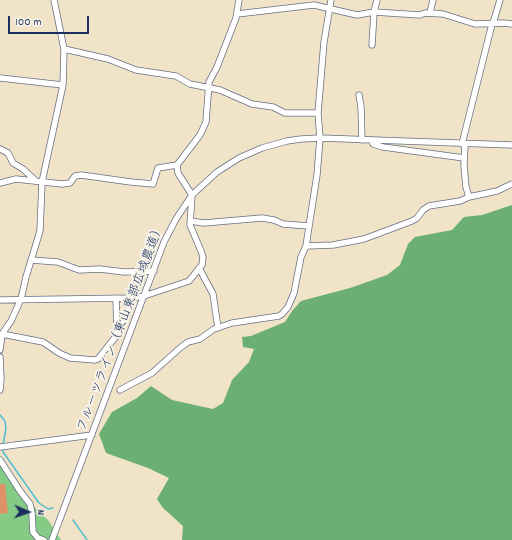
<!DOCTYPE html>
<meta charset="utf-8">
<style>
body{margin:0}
#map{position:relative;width:512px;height:540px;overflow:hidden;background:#f0e3c8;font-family:Dekko,sans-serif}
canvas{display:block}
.north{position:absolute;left:8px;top:492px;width:40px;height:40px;-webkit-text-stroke:3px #f7f3e8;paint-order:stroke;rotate:92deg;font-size:11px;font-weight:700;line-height:16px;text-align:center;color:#1b2f5e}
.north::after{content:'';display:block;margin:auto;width:14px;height:18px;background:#1b2f5e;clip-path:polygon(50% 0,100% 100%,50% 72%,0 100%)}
.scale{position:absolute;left:8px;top:16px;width:81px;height:18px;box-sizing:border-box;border:2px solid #1b2f5e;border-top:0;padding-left:5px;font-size:12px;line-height:14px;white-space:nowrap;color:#1b2f5e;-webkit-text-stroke:3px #f7f3e8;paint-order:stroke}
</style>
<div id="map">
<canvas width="512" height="540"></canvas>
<div class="north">N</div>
<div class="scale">100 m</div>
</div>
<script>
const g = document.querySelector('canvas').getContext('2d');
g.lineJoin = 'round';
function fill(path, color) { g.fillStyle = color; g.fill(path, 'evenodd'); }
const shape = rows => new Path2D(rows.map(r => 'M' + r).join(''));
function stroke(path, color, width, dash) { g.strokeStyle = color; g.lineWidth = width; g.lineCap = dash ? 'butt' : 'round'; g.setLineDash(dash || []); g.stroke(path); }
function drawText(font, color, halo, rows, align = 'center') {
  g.font = font + ' Dekko,"Klee One",sans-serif'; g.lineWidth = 4; g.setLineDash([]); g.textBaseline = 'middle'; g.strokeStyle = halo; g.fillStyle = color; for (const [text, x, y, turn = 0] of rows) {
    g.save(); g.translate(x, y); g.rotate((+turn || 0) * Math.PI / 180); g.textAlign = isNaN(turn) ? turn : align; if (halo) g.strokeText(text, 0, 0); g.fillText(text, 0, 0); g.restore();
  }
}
const green = shape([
 [0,459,31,504,48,520,61,540,0,540]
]);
const forest = shape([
 [512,205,512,540,182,540,183,526,163,508,157,499,169,478,148,468,106,453,99,434,112,412,137,398,151,386,172,400,213,409,223,403,232,380,249,362,254,349,243,347,242,337,251,336,285,322,292,311,301,301,350,288,387,275,400,265,408,244,415,237,452,230,464,217,482,215]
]);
const stream = shape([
 [0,415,5,421,6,428,3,445],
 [3,449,3,452,39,503,48,509,53,508],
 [73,520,87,540]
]);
const building = shape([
 [0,484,5,484,8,513,0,514]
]);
const minor = shape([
 [331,0,324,42,318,113,320,138,317,175,306,246,333,245,364,239,412,221,417,218,423,210,429,206,460,201,469,197,466,187,464,166,465,144],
 [430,13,433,0],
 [237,14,314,5,357,15,374,12,420,15,425,13,443,14,475,24,504,23,512,24],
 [372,45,374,12,377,0],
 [64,49,108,59,136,70,176,76,190,84,220,90,252,104,273,107,285,113,318,113],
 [0,78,63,85],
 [359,95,361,107,362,140],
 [372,141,373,144,383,147,464,158],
 [462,144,492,24,494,20,500,0],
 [0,149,8,153,13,163,23,169,36,181],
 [0,183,16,179,62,184,70,183,75,176,81,175,131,182,153,184,158,168,177,165],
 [469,197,497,191,512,184],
 [190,221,204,223,262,218,274,220,283,224,309,226],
 [31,260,58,262,79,270,100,269,124,272,154,271],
 [199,268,213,294,218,328],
 [116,298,117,334],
 [0,300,130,298,144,296,189,281,202,265,203,257,201,251,190,225,192,195,178,173,177,165,200,135,206,122,209,82,217,67,236,18,239,0],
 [0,335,2,334,43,342,59,353,70,358,95,360,98,359,117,335,128,312,130,298],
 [0,350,2,334,11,321,21,299,26,277,40,231,42,182,63,85,64,49,54,0],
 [0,357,1,379,0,390],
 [120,390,152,373,180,348,188,342,200,339,214,329,232,323,279,316,282,314,288,307,294,293,301,257,306,246],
 [0,447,92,435],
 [0,460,20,491,30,504,32,513,33,532,38,538,44,540],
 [52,540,164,242,176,219,192,195,217,172,239,158,262,148,287,141,301,139,320,138,512,145]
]);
const streetNames = [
 ["フルーツライン（東山東部広域農道）",122,328,-69]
];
fill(green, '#85cb86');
fill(forest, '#6caf73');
stroke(stream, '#51bdcc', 1.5);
fill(building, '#df9168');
stroke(minor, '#666e83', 7);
stroke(minor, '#fff', 5.5);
drawText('13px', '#1b2f5e', '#f7f3e8', streetNames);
</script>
